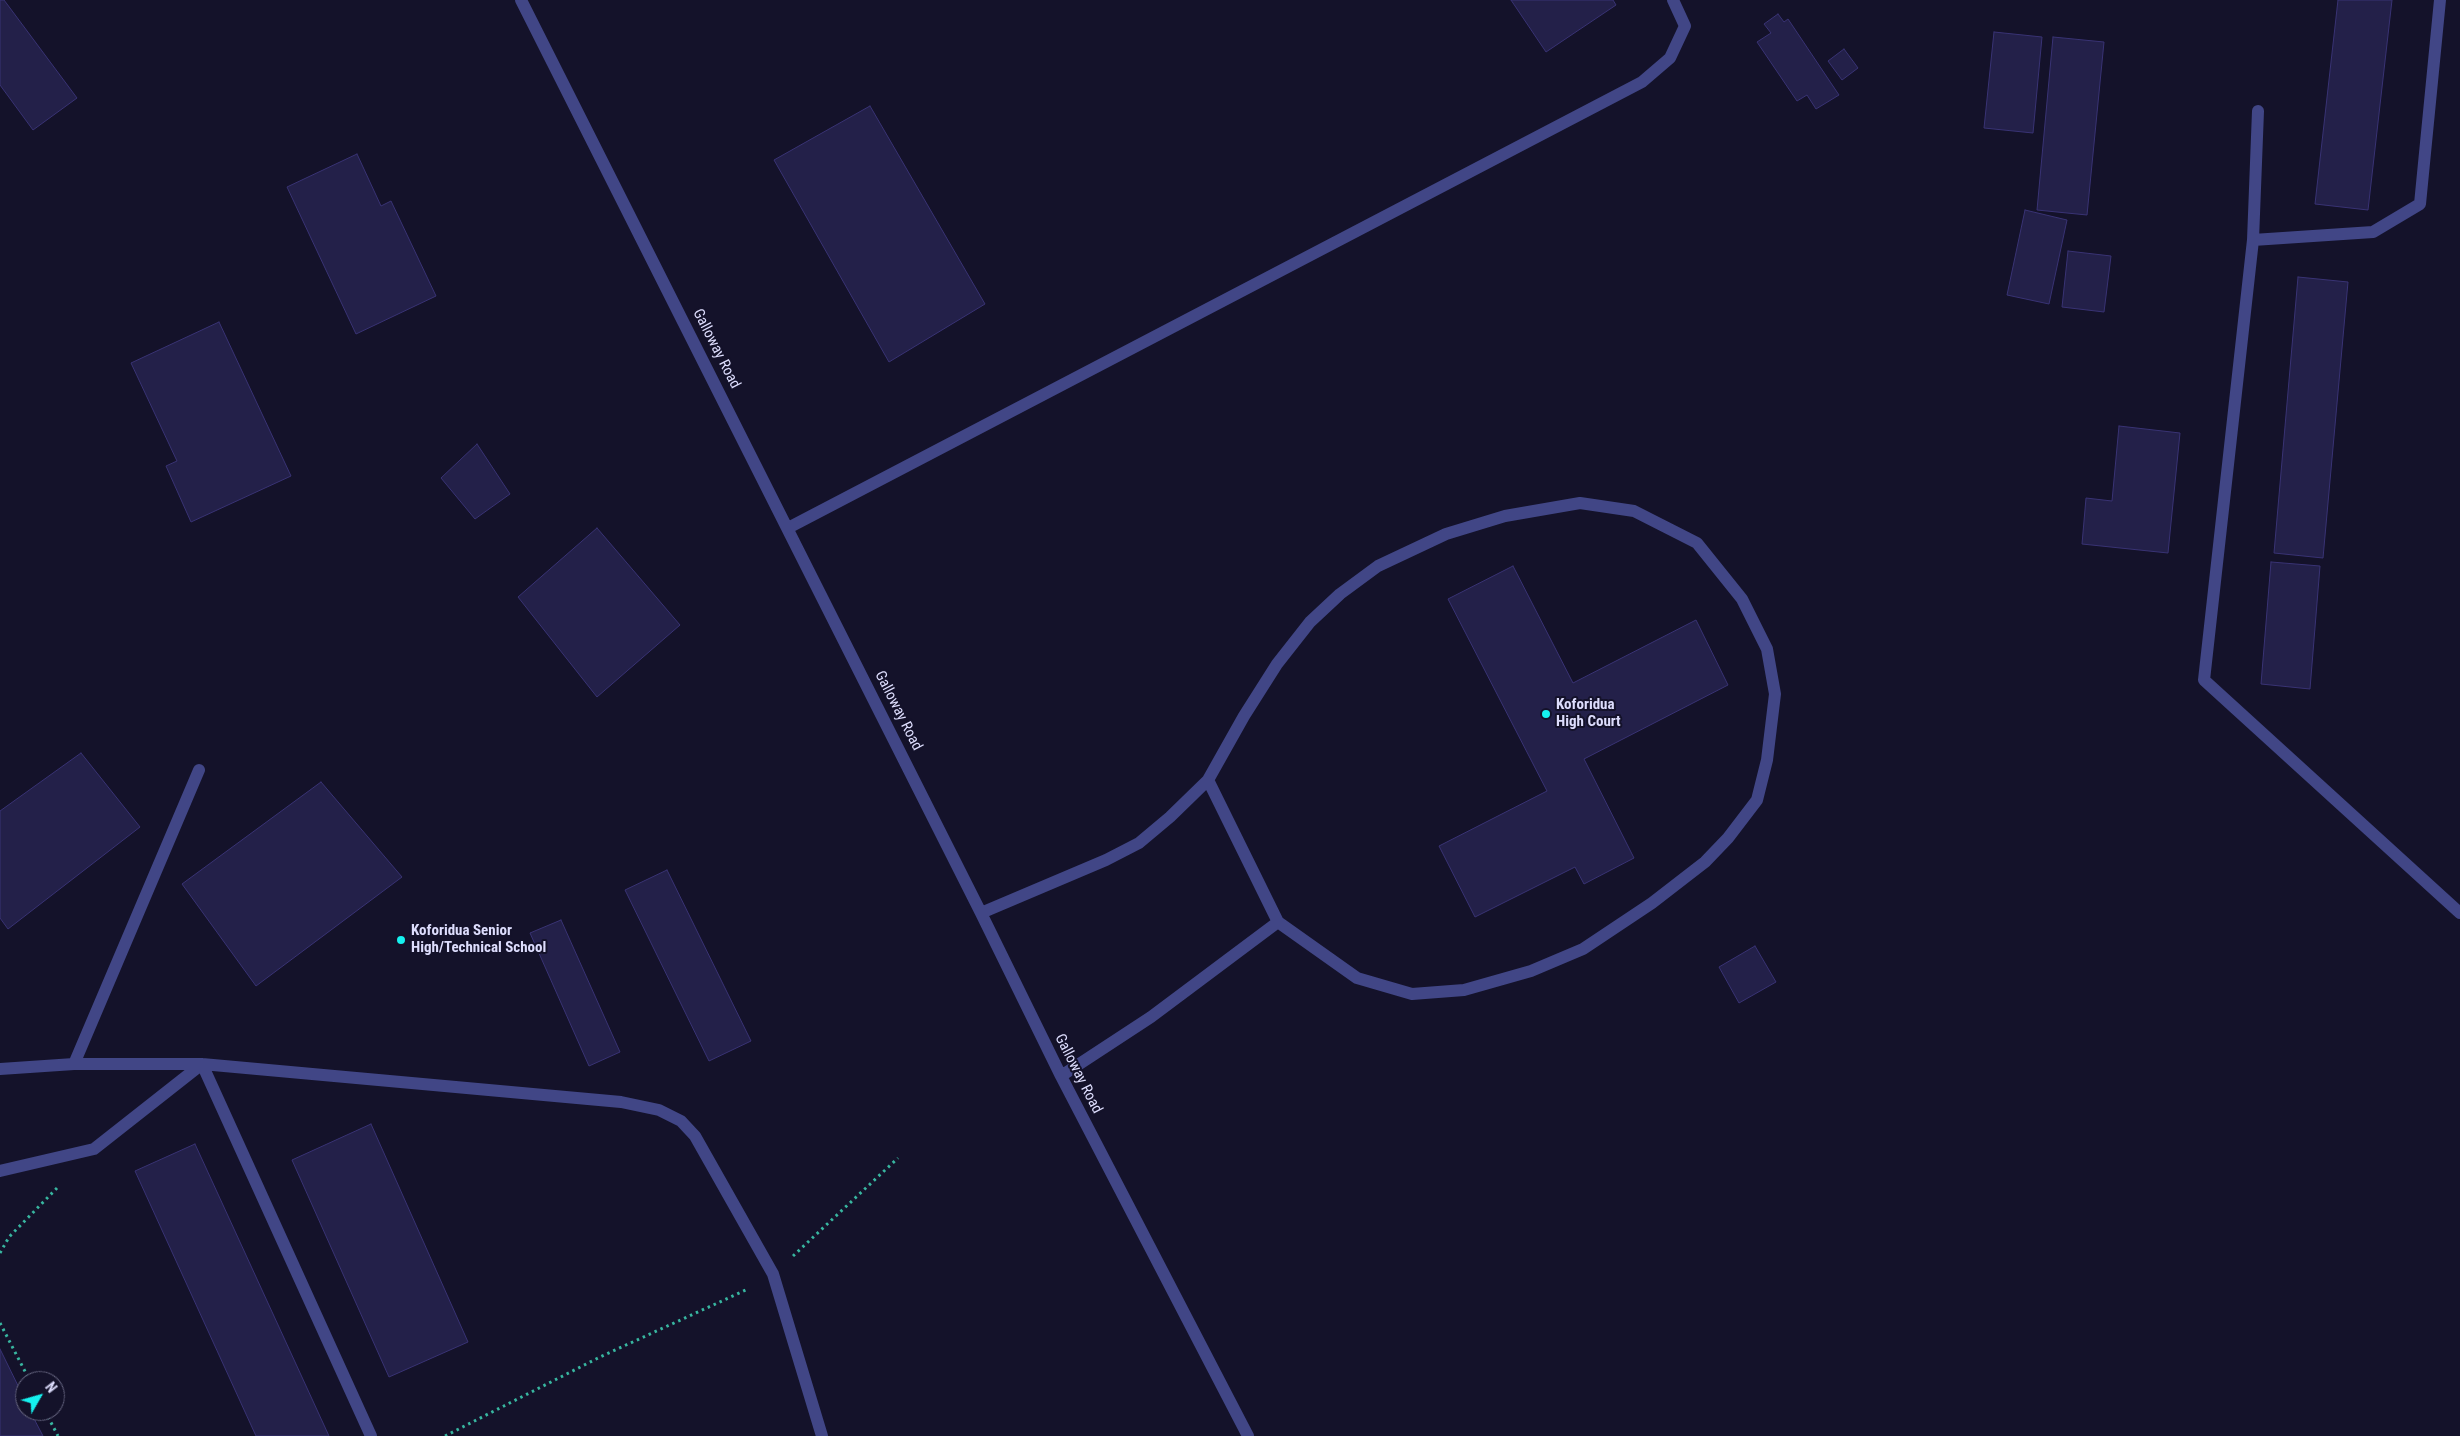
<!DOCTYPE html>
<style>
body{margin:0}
#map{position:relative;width:2460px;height:1436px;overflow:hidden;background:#14122a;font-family:"Roboto Condensed",sans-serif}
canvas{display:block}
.north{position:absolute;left:15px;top:1371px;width:50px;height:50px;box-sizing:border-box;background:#14122a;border:1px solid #64637e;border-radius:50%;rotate:52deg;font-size:14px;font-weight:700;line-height:20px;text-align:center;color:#ddddfd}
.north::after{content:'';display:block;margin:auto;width:18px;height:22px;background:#15f1ef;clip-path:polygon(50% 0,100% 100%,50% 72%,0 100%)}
</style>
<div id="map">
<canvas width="2460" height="1436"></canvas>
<div class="north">N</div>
</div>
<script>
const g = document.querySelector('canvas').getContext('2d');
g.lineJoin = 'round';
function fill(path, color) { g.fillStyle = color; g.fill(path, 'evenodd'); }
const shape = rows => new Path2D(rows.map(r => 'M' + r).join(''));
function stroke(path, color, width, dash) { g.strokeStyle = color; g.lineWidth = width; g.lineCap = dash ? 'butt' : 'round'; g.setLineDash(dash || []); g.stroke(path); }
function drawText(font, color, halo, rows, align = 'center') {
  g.font = font + ' "Roboto Condensed",sans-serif'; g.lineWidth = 4; g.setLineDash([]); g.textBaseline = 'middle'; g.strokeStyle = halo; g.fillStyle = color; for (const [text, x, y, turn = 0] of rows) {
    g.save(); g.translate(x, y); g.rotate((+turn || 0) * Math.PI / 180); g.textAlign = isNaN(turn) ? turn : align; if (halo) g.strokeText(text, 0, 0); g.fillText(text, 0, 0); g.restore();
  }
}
const building = shape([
 [0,0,4,0,77,98,33,130,0,85,0,0],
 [1511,0,1613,0,1616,5,1546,52,1511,0],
 [2338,0,2392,0,2368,210,2315,204,2338,0],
 [1778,14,1784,22,1788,19,1839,95,1816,109,1807,95,1797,101,1757,42,1771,33,1764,24,1778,14],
 [1994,32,2042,37,2033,133,1984,128,1994,32],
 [2053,37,2104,42,2087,215,2037,210,2053,37],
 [1844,49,1858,68,1842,80,1828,61,1844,49],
 [870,106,985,304,889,362,774,160,870,106],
 [357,154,381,206,391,201,436,296,356,334,287,187,357,154],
 [2025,210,2067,220,2049,304,2007,295,2025,210],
 [2068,251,2111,256,2104,312,2062,307,2068,251],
 [2298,277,2348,282,2323,558,2274,553,2298,277],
 [219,322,291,476,191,522,166,466,177,461,131,363,219,322],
 [2119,426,2180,433,2168,553,2082,544,2086,498,2112,501,2119,426],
 [477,444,510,494,475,519,441,478,477,444],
 [597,528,680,625,597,697,518,597,597,528],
 [2271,562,2320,566,2310,689,2261,684,2271,562],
 [1513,566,1573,683,1696,620,1728,685,1584,759,1634,858,1584,884,1575,867,1475,917,1439,846,1547,791,1448,599,1513,566],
 [81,753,140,827,8,929,0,918,0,811,81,753],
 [321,782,402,877,256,986,182,884,321,782],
 [667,870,751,1041,709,1061,625,890,667,870],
 [561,920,620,1052,589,1066,530,933,561,920],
 [1755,946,1776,982,1739,1003,1719,967,1755,946],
 [371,1124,468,1342,389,1377,292,1160,371,1124],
 [195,1144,329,1436,256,1436,135,1171,195,1144],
 [0,1349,25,1400,25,1411,30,1411,43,1436,0,1436,0,1349]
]);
const path = shape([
 [0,1253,9,1237,57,1188],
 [793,1256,898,1158],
 [0,1323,30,1381],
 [45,1411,58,1436],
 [445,1436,600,1357,748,1289]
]);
const minor = shape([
 [521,0,981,913,1061,1076,1248,1436],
 [2258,111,2253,240,2204,680,2460,913],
 [2253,240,2373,232,2420,204,2440,0],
 [788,528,1642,82,1670,58,1685,26,1673,0],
 [981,913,1106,860,1139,843,1170,817,1208,780,1244,716,1277,664,1310,622,1340,594,1378,566,1446,534,1505,516,1580,503,1634,511,1697,543,1742,599,1767,649,1775,694,1767,760,1757,800,1728,838,1705,862,1652,903,1583,949,1531,971,1464,990,1412,994,1357,978,1278,922,1208,780],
 [74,1064,199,770],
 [0,1069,74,1064,202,1064,621,1102,659,1110,681,1121,695,1136,773,1274,822,1436],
 [1061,1076,1151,1017,1278,922],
 [0,1171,94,1149,202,1064,371,1436]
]);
const markers = [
 [1546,714,5,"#15f1ef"],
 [401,940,5,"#15f1ef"]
];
const streetNames = [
 ["Galloway Road",716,349,63],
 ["Galloway Road",898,711,63],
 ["Galloway Road",1078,1074,63]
];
const poiNames = [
 ["Koforidua",1556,705],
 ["High Court",1556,722],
 ["Koforidua Senior",411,931],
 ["High/Technical School",411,948]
];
fill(building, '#232049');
stroke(building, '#393374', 1);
stroke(path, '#38b6a0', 3, [2.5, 4]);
stroke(minor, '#414686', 12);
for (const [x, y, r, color] of markers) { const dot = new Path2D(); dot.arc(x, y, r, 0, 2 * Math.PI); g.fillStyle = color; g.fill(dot); stroke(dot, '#14122a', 2); }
drawText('15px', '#ddddfd', '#14122a', streetNames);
drawText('bold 15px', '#ddddfd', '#14122a', poiNames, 'left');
</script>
